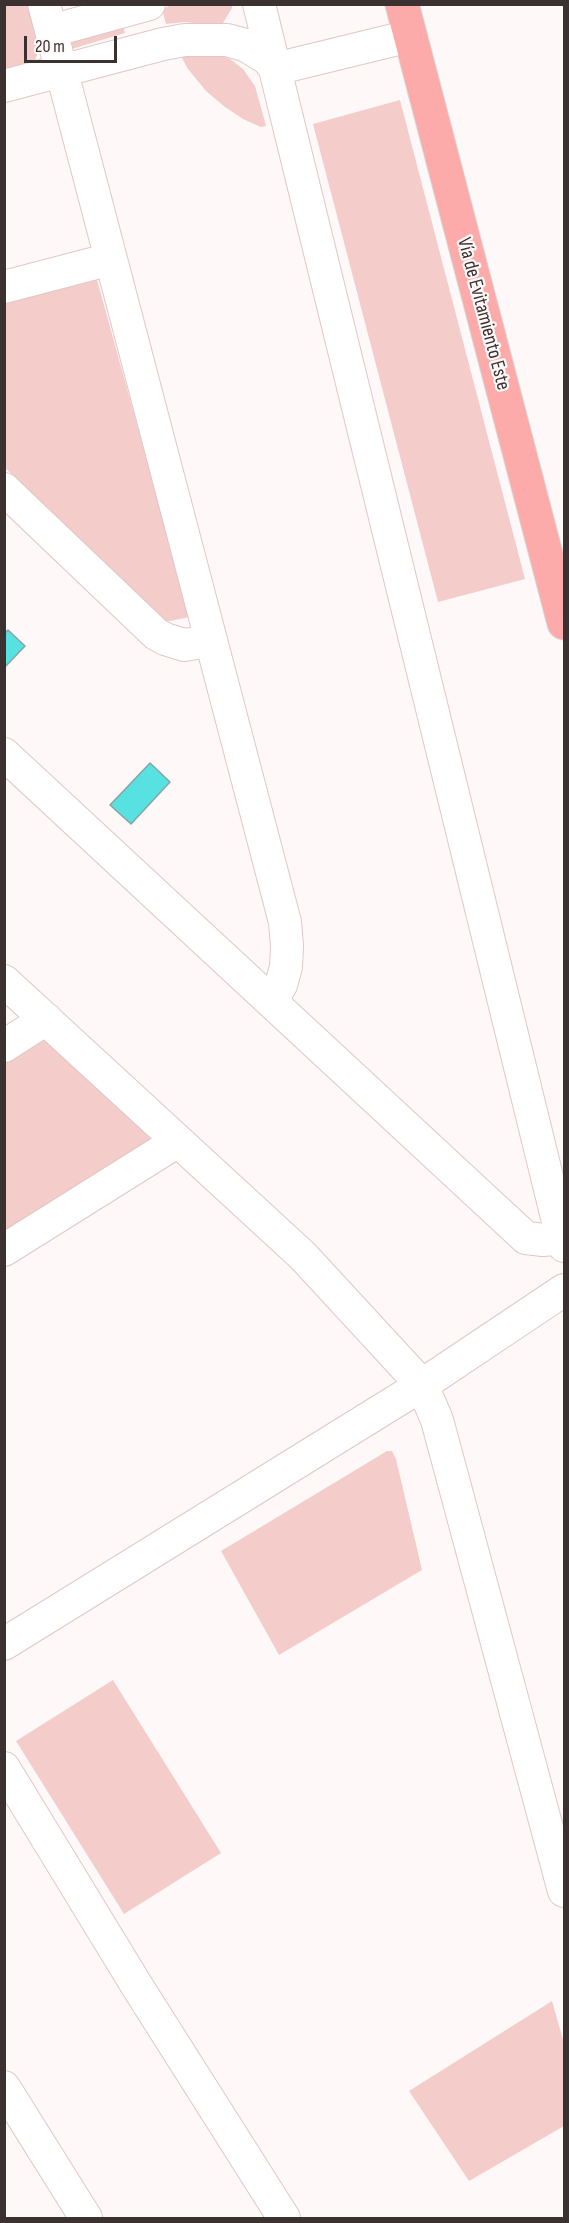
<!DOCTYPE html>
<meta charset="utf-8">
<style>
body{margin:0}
#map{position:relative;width:569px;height:2223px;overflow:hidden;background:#fef9f8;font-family:"Sofia Sans Condensed",sans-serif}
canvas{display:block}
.frame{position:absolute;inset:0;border:6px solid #3b3131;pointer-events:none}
.scale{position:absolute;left:24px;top:36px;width:93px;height:27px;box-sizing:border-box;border:3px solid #3b3131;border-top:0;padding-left:8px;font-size:18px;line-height:21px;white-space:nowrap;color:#3b3131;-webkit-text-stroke:4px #fef9f8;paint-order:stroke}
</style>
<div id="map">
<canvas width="569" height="2223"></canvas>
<div class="frame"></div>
<div class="scale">20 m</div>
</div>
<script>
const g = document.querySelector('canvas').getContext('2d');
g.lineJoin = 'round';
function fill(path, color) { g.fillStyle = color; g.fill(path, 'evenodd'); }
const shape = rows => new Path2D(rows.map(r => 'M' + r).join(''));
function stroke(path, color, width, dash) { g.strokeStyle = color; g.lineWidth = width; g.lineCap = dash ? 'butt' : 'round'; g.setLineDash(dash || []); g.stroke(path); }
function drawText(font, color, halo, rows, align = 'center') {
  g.font = font + ' "Sofia Sans Condensed",sans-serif'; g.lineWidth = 4.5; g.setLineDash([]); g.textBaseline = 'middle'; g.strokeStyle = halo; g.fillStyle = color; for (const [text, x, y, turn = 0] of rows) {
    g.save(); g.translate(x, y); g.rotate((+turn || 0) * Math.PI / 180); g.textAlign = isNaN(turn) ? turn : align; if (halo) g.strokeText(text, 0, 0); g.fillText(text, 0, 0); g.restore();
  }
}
const green = shape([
 [174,4,232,5,232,8,223,23,217,25,184,22,166,24,162,9],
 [5,5,33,5,42,41,35,61,19,69,5,73],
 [121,18,125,33,65,51,60,37],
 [178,51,209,51,230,59,243,69,255,86,266,126,261,127,243,119,225,107,206,91,188,69],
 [400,100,525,579,438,602,313,124],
 [96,276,190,617,165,622,5,468,4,301],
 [44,1035,151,1135,148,1150,5,1238,5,1060],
 [387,1451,392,1451,396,1459,422,1570,279,1655,221,1551],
 [113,1680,221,1853,124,1914,16,1741],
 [552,2001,564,2043,564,2126,469,2181,409,2091]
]);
const building = shape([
 [8,630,25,646,4,668,4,634,8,630],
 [150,763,170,782,131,824,110,805,150,763]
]);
const street = shape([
 [44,4,285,922,287,946,286,967,281,985,271,1001],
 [259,4,564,1246],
 [51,31,149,4],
 [4,86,163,44,185,40,227,40,245,45,268,59,275,69,410,36],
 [4,287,111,259],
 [4,489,156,634,165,639,184,645,196,643,210,637],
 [4,754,526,1238,543,1240,563,1238],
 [4,981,303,1256,422,1385,437,1420,564,1891],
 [4,1046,46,1019],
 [4,1250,178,1141],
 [4,1644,422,1385,564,1290],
 [4,1768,137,1986,284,2218],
 [4,2087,86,2218]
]);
const highway = shape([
 [402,4,564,623]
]);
const streetNames = [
 ["Vía de Evitamiento Este",483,314,75]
];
fill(green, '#f4ccca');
fill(building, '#57e2e1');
stroke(building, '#88a3a2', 1.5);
stroke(street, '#e0c7c5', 34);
stroke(highway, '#d8d6d6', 35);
stroke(street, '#fff', 32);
stroke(highway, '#fcabaa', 33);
drawText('20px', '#3b3131', '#fef9f8', streetNames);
</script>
